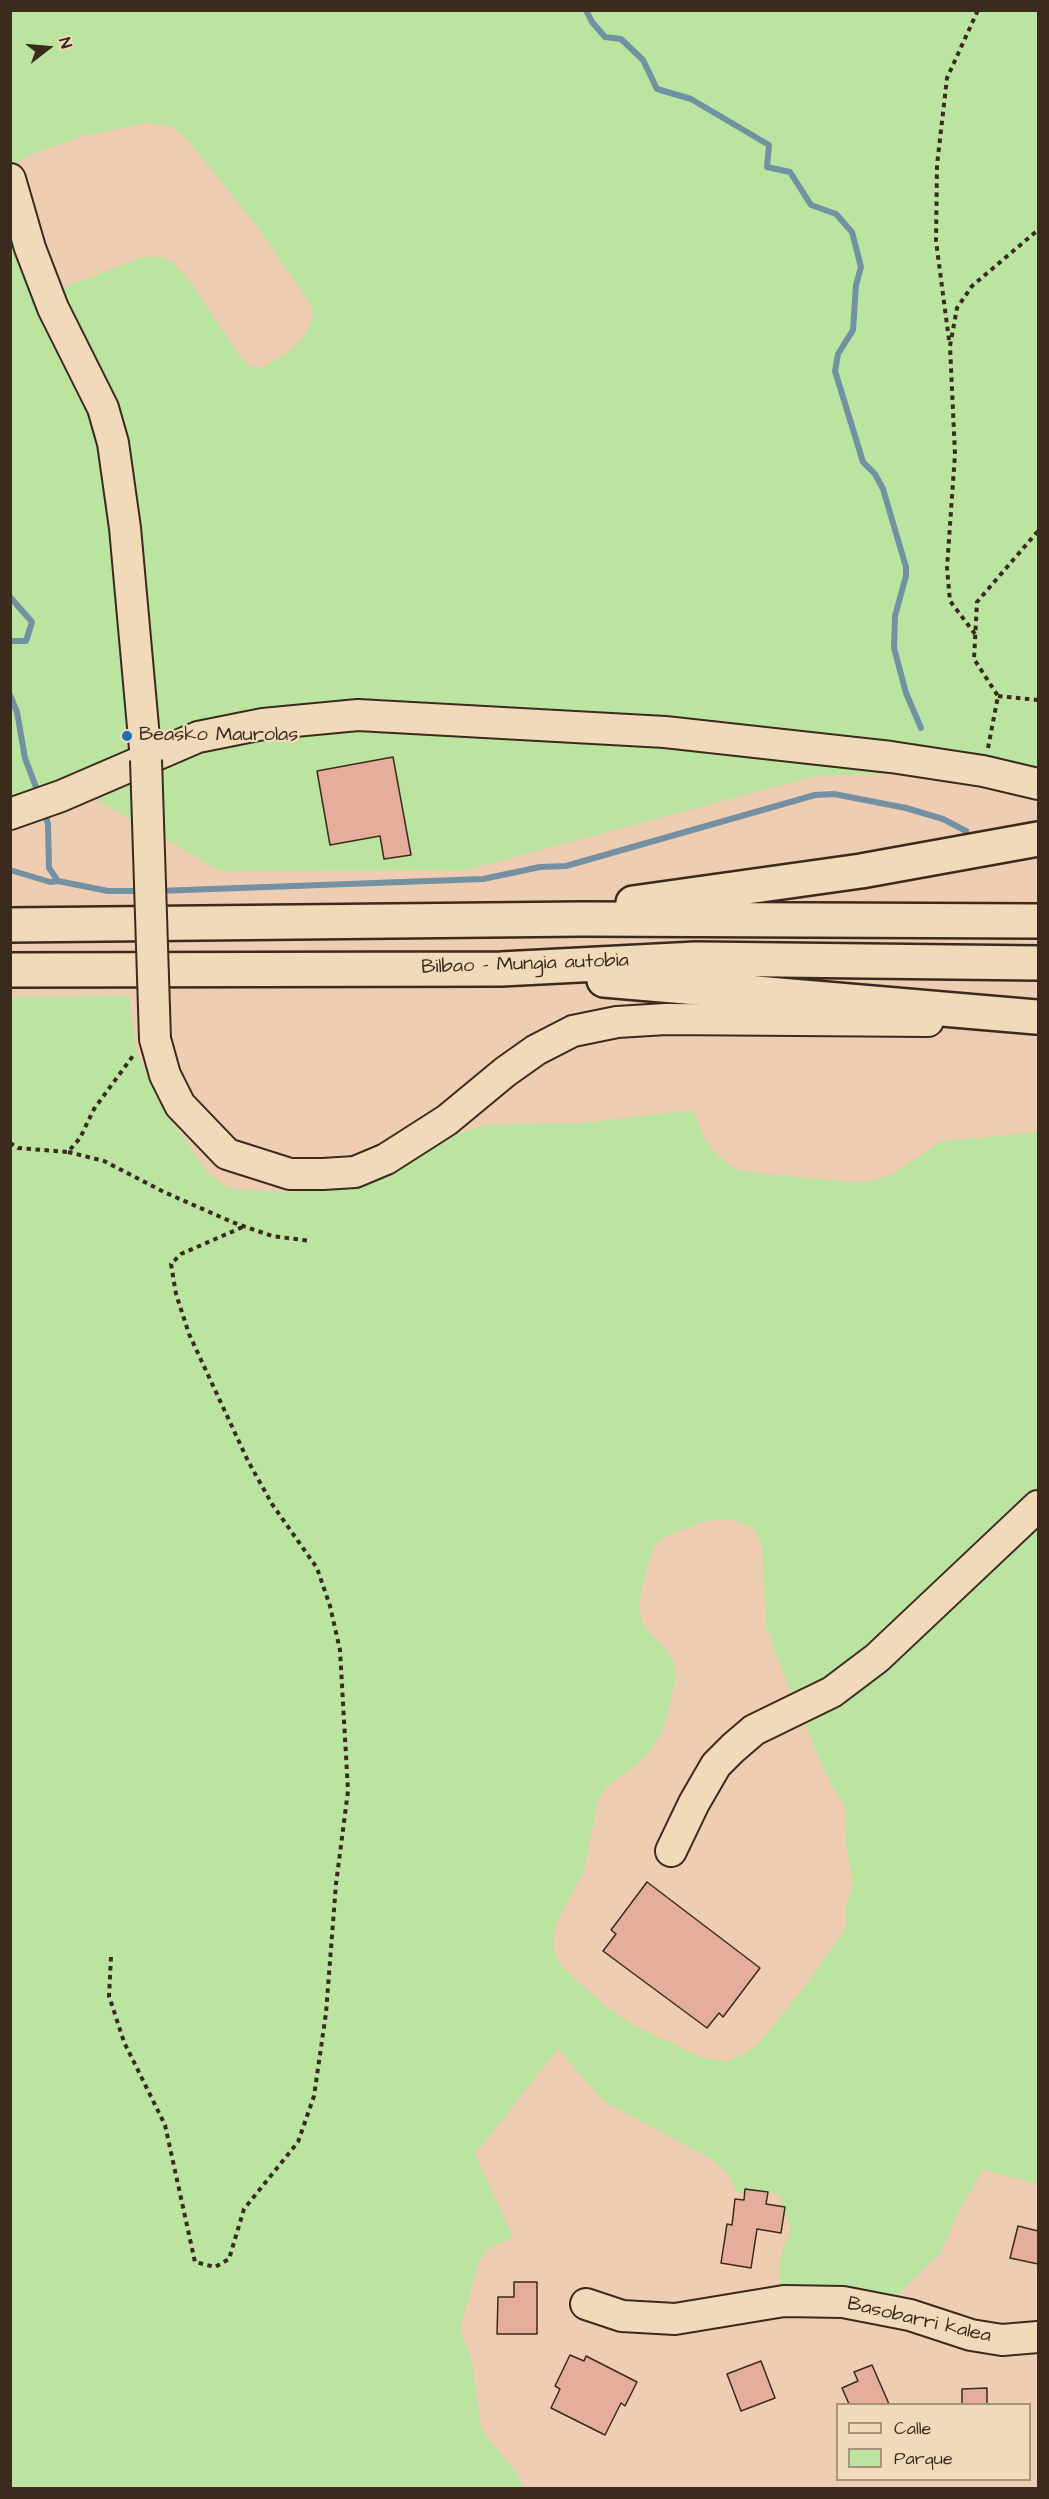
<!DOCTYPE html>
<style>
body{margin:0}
#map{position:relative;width:1049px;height:2499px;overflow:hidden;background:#eecdb2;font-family:"Architects Daughter",sans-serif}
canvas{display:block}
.frame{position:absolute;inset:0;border:12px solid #3b2a1e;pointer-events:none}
.legend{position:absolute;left:836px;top:2403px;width:195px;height:78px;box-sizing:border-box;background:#f1daba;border:2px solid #a8947c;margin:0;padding:8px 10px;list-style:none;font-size:18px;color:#3b2a1e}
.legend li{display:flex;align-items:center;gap:12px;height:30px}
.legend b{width:30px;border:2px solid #a8947c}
.north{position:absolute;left:18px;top:18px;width:60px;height:60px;-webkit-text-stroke:4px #f1daba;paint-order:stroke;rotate:74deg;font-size:16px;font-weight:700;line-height:24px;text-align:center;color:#3b2a1e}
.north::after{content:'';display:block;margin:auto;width:21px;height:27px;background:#3b2a1e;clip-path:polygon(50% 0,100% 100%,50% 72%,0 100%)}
</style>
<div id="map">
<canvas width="1049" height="2499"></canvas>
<div class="frame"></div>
<ul class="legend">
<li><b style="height:8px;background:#f1daba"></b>Calle</li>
<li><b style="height:16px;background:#bae4a0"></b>Parque</li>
</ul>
<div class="north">N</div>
</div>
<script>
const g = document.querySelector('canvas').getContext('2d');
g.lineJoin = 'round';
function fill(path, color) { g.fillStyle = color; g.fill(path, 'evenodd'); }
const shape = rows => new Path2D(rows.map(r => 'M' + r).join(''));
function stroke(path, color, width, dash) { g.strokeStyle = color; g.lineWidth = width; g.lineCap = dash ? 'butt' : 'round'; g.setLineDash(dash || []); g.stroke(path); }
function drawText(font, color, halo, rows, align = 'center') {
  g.font = font + ' "Architects Daughter",sans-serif'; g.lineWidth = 4.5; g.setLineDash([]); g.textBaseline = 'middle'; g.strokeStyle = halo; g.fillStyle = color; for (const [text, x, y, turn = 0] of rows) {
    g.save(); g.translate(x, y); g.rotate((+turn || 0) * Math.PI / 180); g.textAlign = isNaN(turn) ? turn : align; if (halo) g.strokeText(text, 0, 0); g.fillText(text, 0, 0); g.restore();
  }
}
const green = shape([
 [11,11,1038,11,1038,770,816,776,465,870,221,871,71,785,11,826,10,197,53,292,142,257,162,257,172,262,189,280,241,358,252,367,263,367,287,353,304,336,313,319,311,305,259,229,188,140,172,126,146,123,83,136,34,153,11,166],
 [129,996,136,1050,158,1100,207,1172,224,1185,235,1189,295,1192,349,1185,401,1166,460,1133,486,1125,583,1123,693,1110,705,1140,718,1156,735,1169,754,1173,853,1182,872,1181,891,1175,942,1141,1038,1132,1038,2184,983,2170,958,2213,941,2253,901,2291,896,2302,783,2295,779,2286,779,2261,791,2227,778,2194,763,2191,737,2193,729,2175,713,2160,602,2100,558,2049,475,2154,513,2237,489,2248,479,2261,460,2329,472,2362,481,2426,488,2439,516,2472,524,2488,11,2488,11,997],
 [723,1519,737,1521,753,1528,762,1545,766,1625,777,1658,827,1776,845,1808,845,1834,853,1885,845,1909,847,1927,808,1982,759,2043,747,2053,727,2061,703,2058,631,2024,602,2003,565,1970,556,1958,553,1944,556,1924,584,1871,598,1799,610,1784,638,1764,652,1748,662,1732,669,1709,675,1681,675,1666,668,1652,644,1626,639,1609,642,1587,650,1556,657,1544,667,1535,708,1521]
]);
const stream = shape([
 [586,10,592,22,605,37,621,39,643,60,657,89,691,99,769,145,767,167,790,172,811,205,836,214,852,232,861,267,856,285,853,330,838,354,835,371,863,462,875,474,883,489,906,567,906,576,895,616,894,648,906,693,921,728],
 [10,597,32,622,26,641,10,641],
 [10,695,17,712,25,758,39,795],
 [44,811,48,824,49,868,58,881],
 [10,870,50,882,58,881,108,891,142,891],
 [158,891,483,879,540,867,566,866,815,795,834,794,906,808,943,819,966,831]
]);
const building = shape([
 [393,757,411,855,384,859,380,836,330,845,317,771,393,757],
 [647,1882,760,1968,723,2017,719,2013,707,2028,603,1951,616,1934,611,1930,647,1882],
 [745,2189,768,2192,766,2204,785,2207,781,2233,757,2229,751,2268,721,2263,727,2224,732,2225,735,2199,744,2200,745,2189],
 [1018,2226,1038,2231,1038,2264,1010,2258,1018,2226],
 [514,2282,537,2282,537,2334,497,2334,498,2297,514,2297,514,2282],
 [570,2355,584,2361,586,2356,637,2382,625,2406,621,2403,605,2435,551,2408,560,2389,555,2386,570,2355],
 [761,2361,775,2398,741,2411,727,2374,761,2361],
 [872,2365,889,2404,849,2404,842,2388,858,2381,854,2372,872,2365],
 [987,2388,987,2404,962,2404,962,2389,987,2388]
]);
const path = shape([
 [949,340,936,241,937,165,947,78,978,10],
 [975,634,950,601,947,568,955,454,950,346,957,308,972,286,1038,230],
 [998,696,1038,700],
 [988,748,998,696,974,659,977,602,1038,531],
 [10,1143,18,1148,68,1152,80,1138,94,1109,135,1053],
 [68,1152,104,1161,164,1192,232,1222,272,1236,311,1241],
 [111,1957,109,1996,124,2042,165,2125,195,2262,215,2267,229,2259,244,2209,298,2142,314,2096,326,2013,336,1884,348,1791,340,1650,330,1606,317,1568,272,1504,248,1461,189,1334,176,1294,171,1264,181,1254,245,1226]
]);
const minor = shape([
 [10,179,30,248,53,308,103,408,113,443,125,528,146,760],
 [10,814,61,796,198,737,263,724,358,715,665,732,891,757,983,771,1038,784],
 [155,1039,165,1075,180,1105,227,1154,290,1174,323,1174,355,1172,386,1159,447,1120,505,1072,536,1050,573,1031,617,1022,666,1019,928,1021],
 [671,1851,694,1803,716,1765,733,1748,754,1730,832,1692,877,1658,1038,1506],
 [586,2304,622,2316,675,2319,784,2301,843,2302,910,2315,971,2335,1002,2340,1038,2337]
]);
const highway = shape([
 [633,903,861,871,1038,839],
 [10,925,583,919,1038,921],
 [10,970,501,969,696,959,1038,963],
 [604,980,1036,1017]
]);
const minorBridge = shape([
 [146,760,155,1039]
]);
const markers = [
 [127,736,6,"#1f6fb2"]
];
const poiNames = [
 ["Beasko Maurolas",139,736]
];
const streetNames = [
 ["Bilbao - Mungia autobia",525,965,-2],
 ["Basobarri kalea",919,2321,13]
];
fill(green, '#bae4a0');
stroke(stream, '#7391a2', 6);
fill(building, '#e5ad9c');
stroke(building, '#3b2a1e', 1.5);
stroke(minor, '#3b2a1e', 34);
stroke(highway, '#3b2a1e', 38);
stroke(path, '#3b2a1e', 4, [4.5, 4.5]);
stroke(minor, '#f1daba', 30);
stroke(highway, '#f1daba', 33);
stroke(minorBridge, '#3b2a1e', 34, []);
stroke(minorBridge, '#f1daba', 30);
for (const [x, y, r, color] of markers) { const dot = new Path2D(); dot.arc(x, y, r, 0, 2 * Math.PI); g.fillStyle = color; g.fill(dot); stroke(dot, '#f1daba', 2); }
drawText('20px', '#3b2a1e', '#f1daba', poiNames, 'left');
drawText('20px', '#3b2a1e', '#f1daba', streetNames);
</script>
